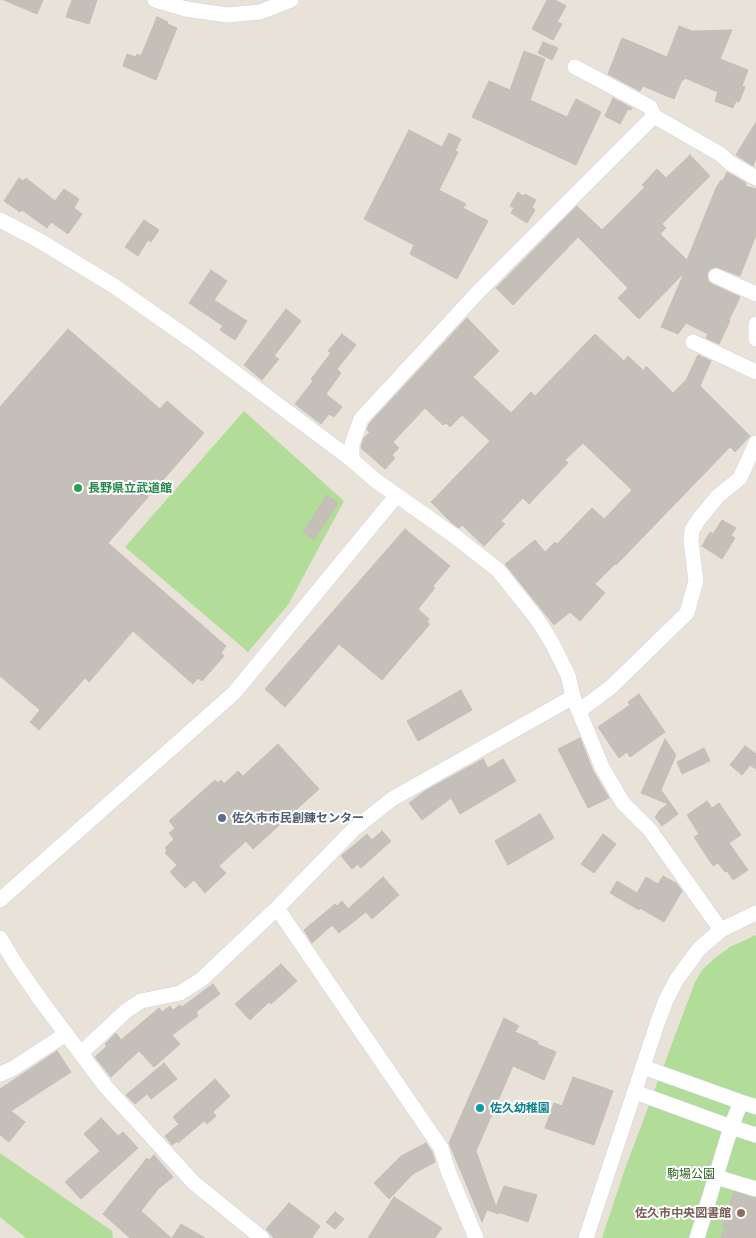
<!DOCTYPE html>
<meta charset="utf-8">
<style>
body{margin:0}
canvas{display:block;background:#e9e2d9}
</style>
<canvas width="756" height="1238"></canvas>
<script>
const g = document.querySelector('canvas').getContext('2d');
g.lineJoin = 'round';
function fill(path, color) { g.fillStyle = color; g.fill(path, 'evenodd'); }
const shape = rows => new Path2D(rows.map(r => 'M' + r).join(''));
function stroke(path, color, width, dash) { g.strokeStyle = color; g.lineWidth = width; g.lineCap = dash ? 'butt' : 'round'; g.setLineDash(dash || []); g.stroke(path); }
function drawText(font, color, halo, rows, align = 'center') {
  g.font = font + ' "Public Sans","Noto Sans JP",sans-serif'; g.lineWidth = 4; g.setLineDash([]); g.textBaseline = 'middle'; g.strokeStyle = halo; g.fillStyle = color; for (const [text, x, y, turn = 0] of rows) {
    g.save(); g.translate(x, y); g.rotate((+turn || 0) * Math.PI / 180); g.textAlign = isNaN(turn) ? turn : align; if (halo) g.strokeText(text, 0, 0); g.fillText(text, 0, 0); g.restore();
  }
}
const green = shape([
 [244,411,344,501,288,605,248,652,125,547],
 [756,935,756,1238,602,1238,625,1169,695,982,702,970,715,958,730,947],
 [0,1153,112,1231,113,1238,26,1238,0,1217]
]);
const building = shape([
 [4,0,43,0,37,14,4,0],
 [72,0,97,0,89,24,66,17,72,0],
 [547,0,555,0,566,6,557,22,562,24,553,40,532,29,547,0],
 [157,17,168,22,167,24,177,28,156,80,123,66,127,54,136,57,137,54,141,56,157,17],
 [679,26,692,31,732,30,720,59,748,70,742,86,745,87,739,102,736,101,733,108,715,101,718,92,685,78,684,80,682,80,674,99,643,86,640,91,608,74,622,38,667,57,679,26],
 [543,42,558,48,552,60,538,53,543,42],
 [524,51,545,59,530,100,567,117,576,99,601,112,576,165,472,117,489,81,510,90,524,51],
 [613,98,632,108,631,110,628,109,620,124,605,116,613,98],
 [756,122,756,158,753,166,736,155,756,122],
 [409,130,442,147,449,133,461,139,455,151,458,152,439,190,466,204,463,208,488,221,457,279,410,254,414,245,364,219,409,130],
 [690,155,710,176,662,224,666,228,660,234,687,260,716,188,721,180,723,181,727,172,746,183,745,186,756,189,756,235,740,276,716,267,710,269,707,273,708,281,712,284,740,297,729,320,730,321,719,344,706,338,708,334,686,323,678,334,661,327,684,273,639,319,618,298,628,288,578,237,513,305,496,288,577,206,602,230,645,187,642,185,657,169,666,178,690,155],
 [19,178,23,181,26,178,55,201,64,189,79,199,74,208,82,214,68,234,51,222,47,228,22,210,20,212,4,201,19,178],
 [518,192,523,196,525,194,536,200,532,207,535,210,527,223,511,213,514,208,510,206,518,192],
 [144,220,159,230,151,242,148,240,138,256,125,247,144,220],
 [211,270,227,281,214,300,247,321,235,340,220,330,223,326,189,303,211,270],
 [286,309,301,321,274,356,279,359,262,380,244,365,286,309],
 [467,318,499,351,473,377,511,413,531,392,535,396,595,334,624,361,628,356,644,371,646,366,673,393,686,380,698,355,711,361,700,386,750,436,735,452,730,447,616,565,615,564,595,584,605,593,580,621,570,612,554,625,505,564,535,540,545,552,555,542,557,544,592,508,604,519,632,490,583,443,565,460,568,463,529,504,523,498,501,521,505,524,484,546,462,525,459,528,451,522,431,502,490,441,462,415,450,427,446,423,443,425,425,408,393,442,399,448,392,455,395,458,385,469,361,448,364,438,370,432,367,430,369,424,467,318],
 [68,329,160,409,167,401,204,433,108,543,226,646,221,653,224,656,202,681,198,678,193,684,133,631,89,682,85,678,39,730,30,722,40,710,0,676,0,407,68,329],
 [342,334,356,345,337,369,341,373,326,394,342,407,334,417,329,414,321,424,295,404,313,381,311,379,331,353,328,351,342,334],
 [327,495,338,503,314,540,303,532,327,495],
 [722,520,736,528,731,535,735,538,722,559,702,546,710,532,713,534,722,520],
 [405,529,450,566,433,586,435,588,418,609,429,619,427,622,430,624,382,680,339,644,285,707,265,689,405,529],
 [461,690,472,710,418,741,407,721,461,690],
 [639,694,665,732,630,757,627,752,619,758,598,727,630,705,628,702,639,694],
 [580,738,593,771,609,798,588,808,558,749,580,738],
 [665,739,676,755,661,790,678,814,662,826,655,817,660,810,668,804,641,793,665,739],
 [278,744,319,789,253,849,246,841,219,866,226,873,205,893,194,880,185,888,170,872,177,865,165,853,167,851,165,848,174,839,169,833,175,828,169,821,215,780,218,783,221,780,224,784,238,771,243,776,278,744],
 [745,746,756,754,756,769,750,765,742,775,730,765,745,746],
 [704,748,710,761,682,774,677,762,704,748],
 [483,759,488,768,503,759,516,781,460,814,451,798,422,820,409,803,425,791,483,759],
 [707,801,712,808,719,803,741,835,729,843,748,870,733,880,727,871,725,872,718,863,713,866,694,837,699,834,687,815,707,801],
 [540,814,554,838,508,865,495,841,540,814],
 [382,831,391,841,361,868,358,864,352,869,341,856,367,834,372,840,382,831],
 [603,834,616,844,594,873,581,864,603,834],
 [663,876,676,883,682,891,664,922,640,908,639,910,610,893,617,881,637,893,646,877,658,884,663,876],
 [383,877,399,895,372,919,366,912,339,933,332,925,312,943,304,930,335,904,337,906,342,901,348,909,383,877],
 [281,964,297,981,271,1004,269,1002,250,1020,235,1004,281,964],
 [213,984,220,994,196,1012,198,1016,172,1035,180,1044,154,1067,139,1051,111,1077,95,1057,107,1046,105,1044,116,1033,121,1040,159,1008,162,1012,170,1006,173,1010,180,1005,182,1007,213,984],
 [504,1018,519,1026,515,1032,538,1042,537,1044,556,1052,544,1080,513,1066,476,1151,496,1207,504,1186,537,1195,528,1222,498,1212,499,1214,487,1210,482,1222,449,1143,504,1018],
 [57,1051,71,1072,11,1111,25,1122,9,1142,0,1135,0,1089,57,1051],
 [164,1063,177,1079,151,1099,147,1094,135,1104,126,1095,164,1063],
 [573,1077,613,1091,594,1145,545,1128,554,1103,562,1106,573,1077],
 [215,1079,230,1096,213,1112,216,1116,207,1124,204,1121,178,1143,177,1141,172,1145,165,1136,179,1124,173,1117,215,1079],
 [101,1118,118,1136,123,1132,138,1148,81,1199,65,1182,100,1151,84,1134,101,1118],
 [426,1143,432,1152,435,1162,413,1174,389,1199,374,1183,401,1156,426,1143],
 [154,1155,173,1177,158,1189,141,1211,171,1238,130,1238,103,1214,147,1158,149,1160,154,1155],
 [734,1192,756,1199,756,1238,721,1238,725,1228,722,1227,734,1192],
 [394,1197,442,1228,435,1238,368,1238,394,1197],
 [289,1203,320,1226,312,1238,274,1238,266,1229,289,1203],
 [335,1212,344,1219,335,1229,326,1222,335,1212],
 [181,1224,205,1238,172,1238,181,1224]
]);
const minor = shape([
 [155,0,186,9,227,15,260,12,291,0],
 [654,116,720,154,730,163,756,178],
 [0,220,40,241,114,286,194,342,352,460,375,480,456,537,498,570,537,619,552,643,568,675,573,697,602,767,623,803,650,830,721,930],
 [716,276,756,294],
 [756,324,756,339],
 [693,342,756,372],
 [352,460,352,444,361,419,478,292,654,116,650,107,575,67],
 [579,711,611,687,687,613,696,581,691,541,692,530,699,519,718,496,740,478,756,443],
 [0,900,234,693,397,495],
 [0,938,15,963,42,1002,106,1087,194,1183,262,1238],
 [81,1053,126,1011,141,1001,180,993,202,979,277,908],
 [0,1074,12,1069,66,1034],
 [635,1092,731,1127,741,1102,643,1067],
 [741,1102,756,1107],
 [716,1177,756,1189],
 [476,1238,448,1171,441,1148,277,908,353,830,392,799,573,697],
 [586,1238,657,1024,666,1000,677,979,699,949,721,930,756,913],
 [697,1238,731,1127,756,1135]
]);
const markers = [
 [78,488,5,"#2e9e5b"],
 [222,818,5,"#5c6f8a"],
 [480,1108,5,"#0f9aa8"],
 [741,1213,5,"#8d6e63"]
];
const leisureNames = [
 ["長野県立武道館",88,488]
];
const serviceNames = [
 ["佐久市市民創錬センター",232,818]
];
const cultureNames = [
 ["佐久幼稚園",490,1108]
];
const parkNames = [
 ["駒場公園",691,1174]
];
const educationNames = [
 ["佐久市中央図書館",731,1213]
];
fill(green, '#b1dd99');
fill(building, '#c4bfb9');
stroke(building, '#c4beb4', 1);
stroke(minor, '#cfd2e0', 16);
stroke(minor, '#fff', 15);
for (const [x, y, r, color] of markers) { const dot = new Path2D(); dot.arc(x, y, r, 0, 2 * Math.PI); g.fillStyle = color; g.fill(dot); stroke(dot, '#fff', 2); }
drawText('bold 12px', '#27864d', '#fff', leisureNames, 'left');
drawText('bold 12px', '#4e5e75', '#fff', serviceNames, 'left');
drawText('bold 12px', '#0d838f', '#fff', cultureNames, 'left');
drawText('12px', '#2c5e1d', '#fff', parkNames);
drawText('bold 12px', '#785e54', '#fff', educationNames, 'right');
</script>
